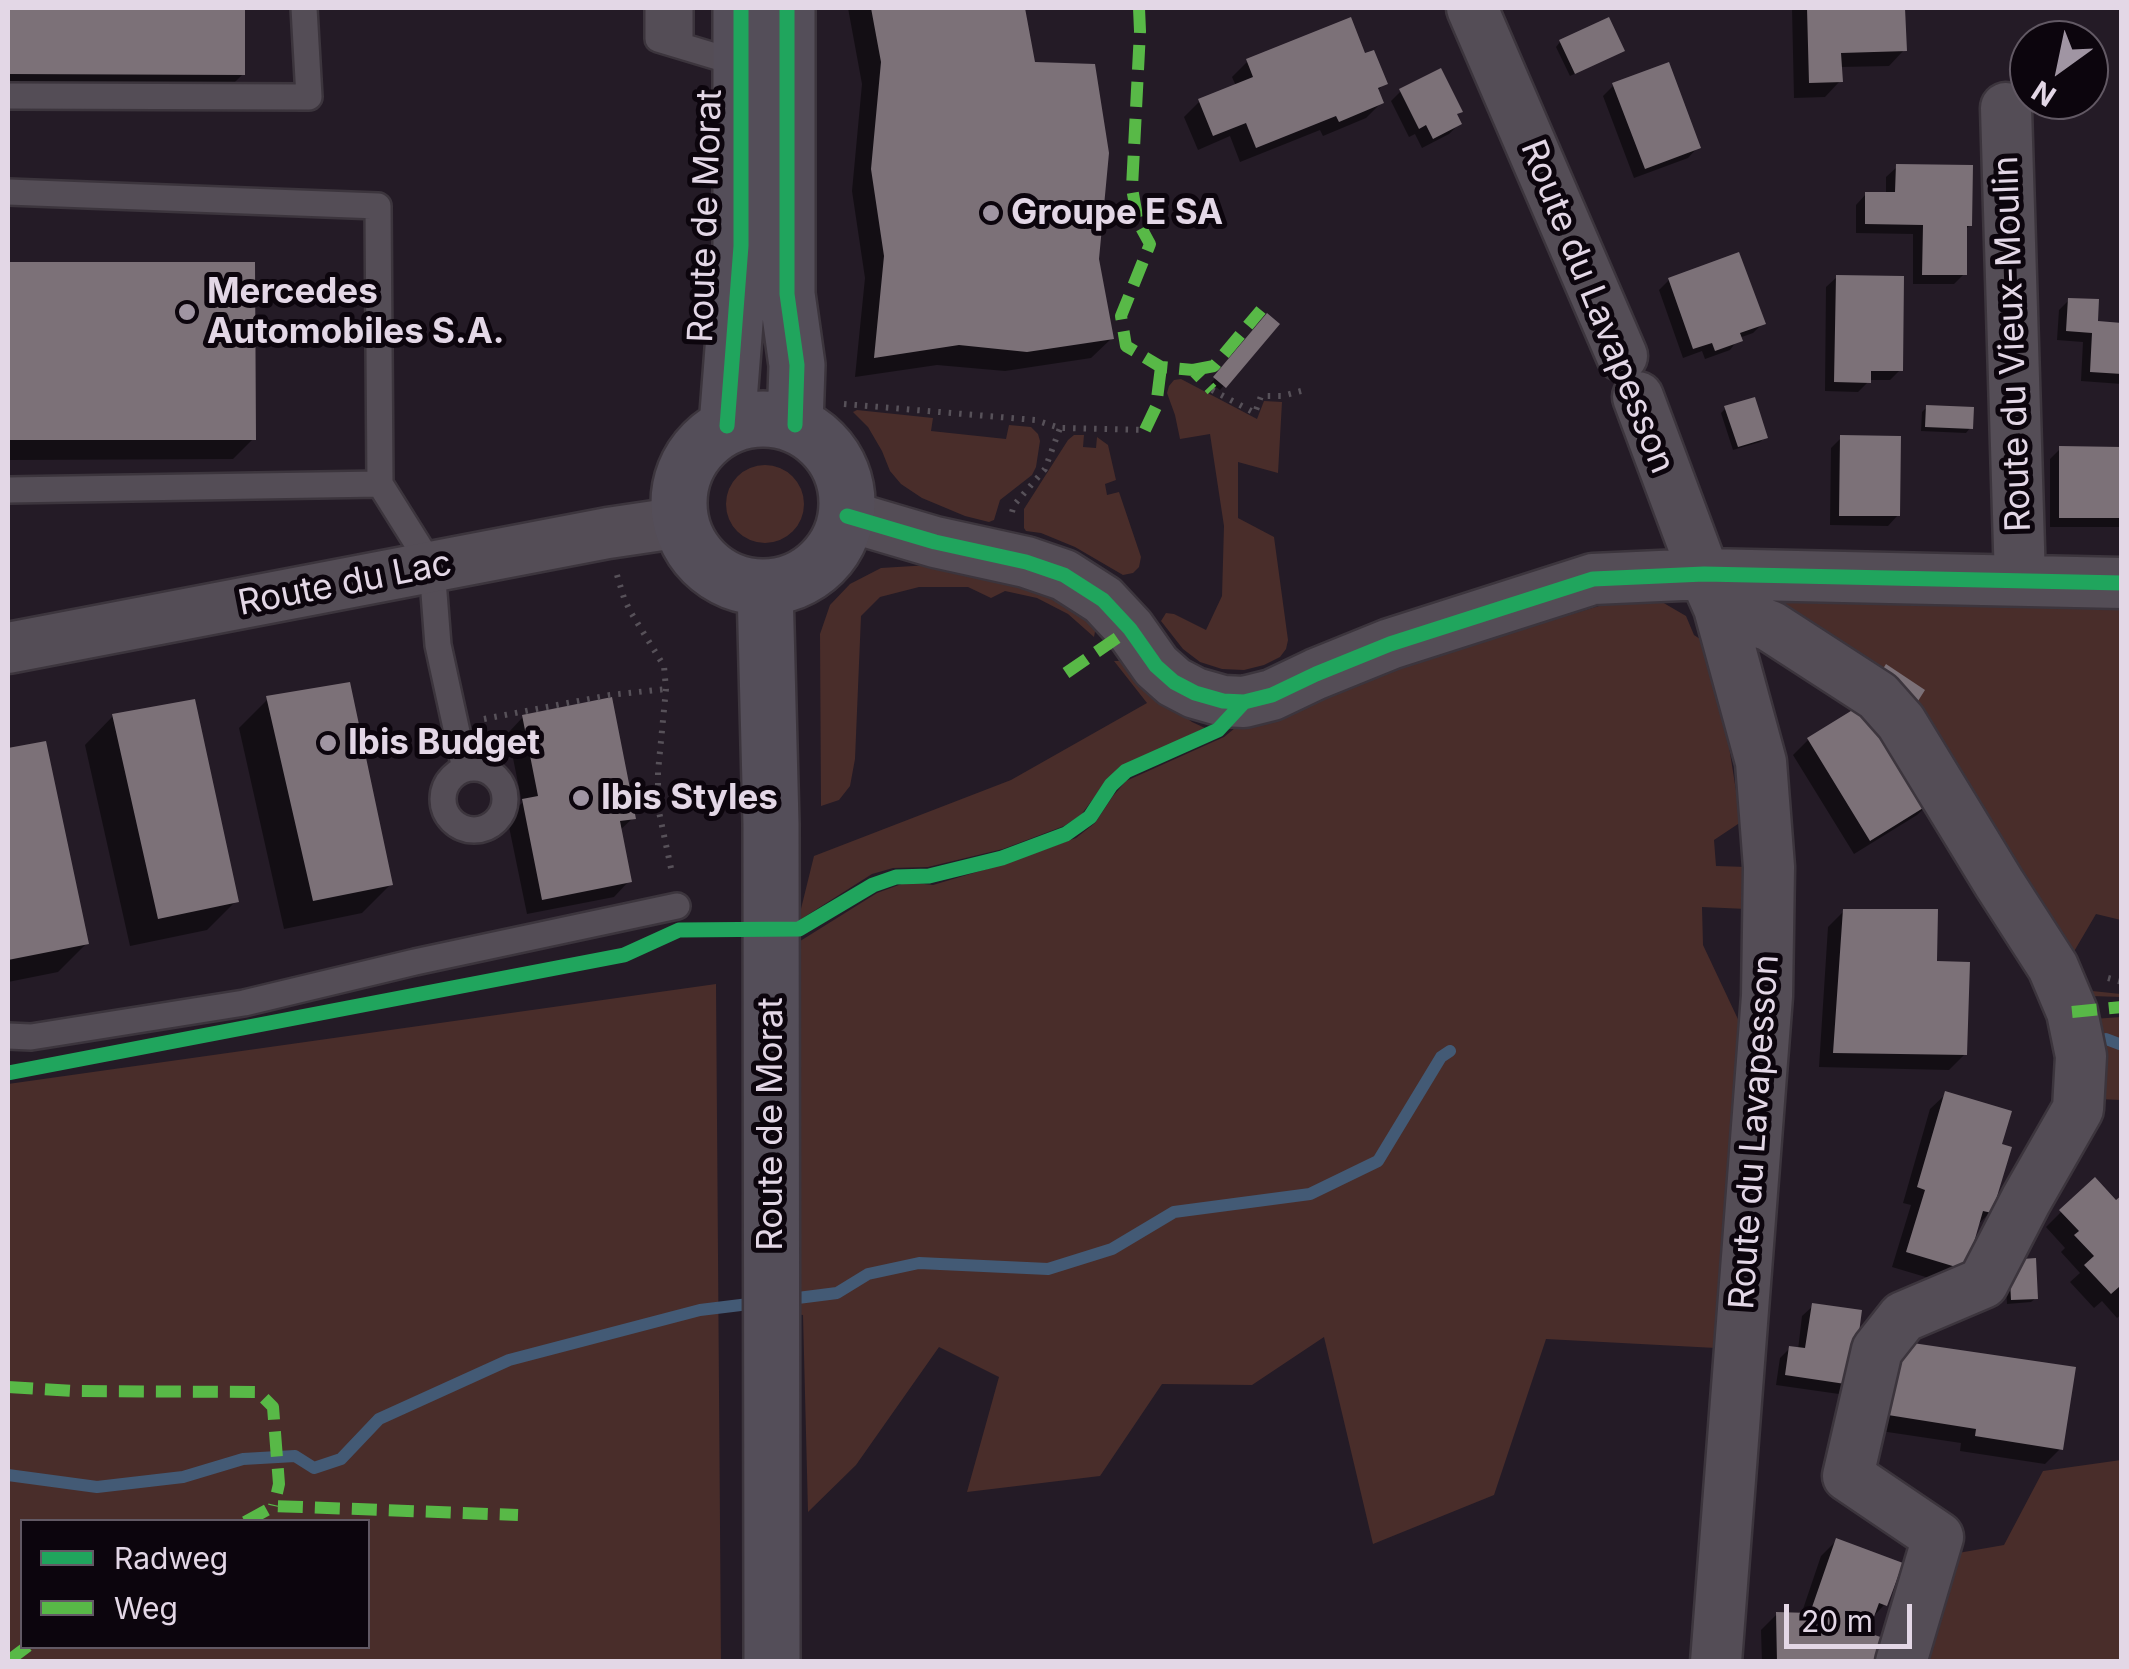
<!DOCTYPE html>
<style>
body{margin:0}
#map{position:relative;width:2129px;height:1669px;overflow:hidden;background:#241b26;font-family:Inter,sans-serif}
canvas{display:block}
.frame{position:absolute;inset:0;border:10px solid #e3d7e6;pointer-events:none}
.legend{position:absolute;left:20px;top:1519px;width:350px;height:130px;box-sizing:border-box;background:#0c050d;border:2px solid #625964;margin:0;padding:12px 18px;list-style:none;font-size:30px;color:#e3d7e6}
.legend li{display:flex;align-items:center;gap:20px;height:50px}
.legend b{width:50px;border:2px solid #625964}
.north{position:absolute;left:2009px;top:20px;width:100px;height:100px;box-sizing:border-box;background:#0c050d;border:2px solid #625964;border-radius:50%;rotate:213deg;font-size:28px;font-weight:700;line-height:40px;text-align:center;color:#e3d7e6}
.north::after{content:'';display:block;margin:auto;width:35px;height:45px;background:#a095a3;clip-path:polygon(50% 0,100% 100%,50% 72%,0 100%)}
.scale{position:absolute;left:1784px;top:1604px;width:128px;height:45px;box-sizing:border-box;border:5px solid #e3d7e6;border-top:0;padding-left:12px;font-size:30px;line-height:35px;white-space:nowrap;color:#e3d7e6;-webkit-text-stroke:8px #0c050d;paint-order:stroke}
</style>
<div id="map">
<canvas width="2129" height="1669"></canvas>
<div class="frame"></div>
<ul class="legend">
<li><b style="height:12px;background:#20a55d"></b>Radweg</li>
<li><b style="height:12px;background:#58b947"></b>Weg</li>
</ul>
<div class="north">N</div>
<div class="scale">20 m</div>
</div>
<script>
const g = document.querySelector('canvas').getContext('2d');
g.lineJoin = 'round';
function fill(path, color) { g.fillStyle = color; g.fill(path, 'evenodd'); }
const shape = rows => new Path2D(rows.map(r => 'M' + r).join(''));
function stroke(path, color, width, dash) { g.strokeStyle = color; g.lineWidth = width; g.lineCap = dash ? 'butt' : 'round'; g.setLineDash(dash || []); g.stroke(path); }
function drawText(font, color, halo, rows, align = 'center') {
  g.font = font + ' Inter,sans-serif'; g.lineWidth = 10; g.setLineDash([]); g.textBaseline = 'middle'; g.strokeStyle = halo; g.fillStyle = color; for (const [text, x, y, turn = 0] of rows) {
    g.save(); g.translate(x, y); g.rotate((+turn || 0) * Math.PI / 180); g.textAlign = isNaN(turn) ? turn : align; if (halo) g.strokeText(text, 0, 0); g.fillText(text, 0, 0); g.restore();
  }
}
const green = shape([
 [1181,379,1257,419,1264,401,1282,402,1278,473,1238,462,1238,518,1274,537,1288,640,1286,649,1280,657,1264,665,1244,670,1222,669,1200,662,1183,649,1161,621,1166,613,1174,614,1206,630,1222,596,1224,526,1210,434,1180,439,1175,415,1167,393,1169,386,1174,380],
 [857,410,933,418,931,431,1006,439,1009,425,1031,427,1038,434,1040,441,1036,467,1032,475,1000,500,994,520,989,522,965,516,922,498,901,484,890,471,882,451,868,427,853,412],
 [1074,435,1084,435,1083,447,1096,448,1097,437,1108,445,1116,480,1105,484,1107,495,1119,492,1141,557,1139,567,1133,573,1123,575,1075,547,1041,533,1026,531,1024,528,1024,509,1068,440],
 '726 504a39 39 0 1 1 78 0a39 39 0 1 1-78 0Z',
 [930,565,1040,586,1097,621,1094,637,1068,614,1037,598,1005,591,991,598,968,587,919,587,880,597,861,616,855,759,850,786,839,800,821,806,820,634,830,605,850,584,881,568],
 [1778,596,2121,610,2121,920,2096,914,2069,960,2079,982,2092,991,2121,994,2121,997,2091,996,1770,609],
 [1635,598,1662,602,1686,616,1694,635,1703,641,1727,734,1741,822,1714,840,1716,866,1747,867,1747,909,1702,907,1703,945,1744,1032,1716,1348,1546,1339,1494,1495,1373,1544,1324,1337,1252,1385,1162,1384,1100,1476,967,1492,999,1377,939,1347,856,1465,808,1512,803,1315,793,1314,797,943,877,893,907,882,933,885,1007,863,1076,838,1095,823,1113,796,1126,781,1224,737,1241,723,1376,672,1609,603],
 [1114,661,1128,661,1163,700,1192,722,1205,728,1121,767,1107,780,1081,815,1064,826,1003,849,928,867,893,868,872,874,798,921,814,856,1011,780,1147,703],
 [716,984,721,1661,8,1661,8,1084],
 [22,1522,368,1522,368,1646,22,1646],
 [2121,1017,2121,1100,2098,1099,2093,1019],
 [2121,1460,2121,1661,1913,1662,1958,1553,2004,1545,2043,1471]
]);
const shadow = shape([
 [8,8,243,8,243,74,222,95,8,94],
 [848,8,1022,8,1033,64,1112,338,1091,358,1005,371,937,365,855,377,865,278,852,191,862,84],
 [1792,8,1903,8,1904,50,1889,66,1840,67,1840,81,1825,97,1794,98],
 [1560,42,1617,54,1570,76,1556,47],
 [1364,56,1385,83,1376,92,1381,103,1366,118,1323,136,1320,130,1240,162,1230,136,1198,150,1184,117,1200,101,1236,86,1232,77,1248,61],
 [1613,86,1698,147,1688,158,1634,178,1603,96],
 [1401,91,1460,111,1455,116,1459,124,1449,134,1422,148,1415,134,1409,137,1391,101],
 [1897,167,1970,225,1965,230,1964,274,1954,284,1913,284,1913,234,1856,233,1856,205,1866,194,1886,195,1886,177],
 [252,264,253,439,233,459,8,460,8,265],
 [1837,277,1900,370,1890,380,1870,380,1858,392,1825,391,1826,287],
 [1669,280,1763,323,1753,333,1739,338,1730,350,1705,359,1702,351,1683,358,1659,290],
 [2069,300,2095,324,2122,325,2122,384,2081,381,2083,342,2057,340,2059,310],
 [1267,317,1276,324,1220,390,1211,383],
 [1927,407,1970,428,1966,433,1921,431,1922,412],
 [1726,408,1765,437,1760,442,1733,450,1721,413],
 [1841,438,1898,515,1888,526,1830,525,1831,448],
 [2060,449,2122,449,2122,527,2050,527,2050,459],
 [268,699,390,885,362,913,284,929,239,728],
 [113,716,236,901,207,930,130,946,85,745],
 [523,717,633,818,619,831,629,881,614,897,527,914,507,817,522,803,508,733],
 [1808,740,1933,800,1917,815,1854,854,1793,755],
 [44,744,87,943,58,972,8,982,8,750],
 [1844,911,1934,964,1965,1054,1949,1070,1819,1067,1828,927],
 [1946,1094,1998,1146,1990,1212,1977,1226,1949,1284,1892,1267,1911,1205,1903,1203,1930,1109],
 [2122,1198,2122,1314,2117,1318,2102,1301,2094,1308,2070,1282,2080,1273,2061,1252,2065,1248,2046,1227,2061,1212,2115,1204],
 [2005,1267,2036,1298,2031,1302,2007,1304],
 [1813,1306,1850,1384,1839,1394,1776,1385,1780,1358,1790,1348,1798,1350,1802,1316],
 [1885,1360,2061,1448,2045,1464,1960,1451,1961,1443,1874,1430],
 [1836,1541,1884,1605,1871,1619,1865,1634,1876,1662,1762,1662,1761,1630,1777,1614,1801,1615,1821,1556]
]);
const stream = shape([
 [2106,1039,2122,1045],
 [782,1300,837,1293,868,1274,919,1263,1048,1269,1112,1249,1174,1212,1310,1194,1378,1161,1441,1057,1450,1051],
 [8,1475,97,1487,183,1477,243,1459,295,1456,314,1468,341,1459,379,1419,509,1360,700,1310,757,1303]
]);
const building = shape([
 [8,8,245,8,245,75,8,74],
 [871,8,1025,8,1035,62,1095,64,1109,153,1099,259,1114,339,1027,352,959,345,874,358,884,256,871,169,881,62],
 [1807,8,1905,8,1907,51,1841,53,1843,82,1809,83],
 [1351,17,1365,53,1374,50,1388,84,1378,88,1384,103,1339,122,1336,116,1256,148,1246,123,1213,136,1198,99,1253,77,1246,59],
 [1609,17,1625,51,1575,74,1559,40],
 [1669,62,1701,148,1645,169,1612,83],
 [1441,68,1463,112,1457,114,1462,124,1433,139,1426,125,1419,129,1399,89],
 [1896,164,1973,165,1972,226,1967,226,1967,275,1922,275,1923,225,1865,224,1865,192,1895,192],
 [1739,252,1766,324,1740,333,1743,341,1715,351,1712,343,1693,349,1668,278],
 [8,262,255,262,256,440,8,440],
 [1836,275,1904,276,1903,371,1871,371,1871,383,1834,382],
 [2068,298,2099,299,2098,321,2122,323,2122,374,2090,372,2092,333,2066,331],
 [1267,313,1280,324,1226,388,1213,377],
 [1755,397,1768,438,1738,447,1724,406],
 [1926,405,1974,407,1973,429,1925,427],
 [1840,435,1901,436,1900,516,1839,516],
 [2059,446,2122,447,2122,518,2059,518],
 [1886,664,1925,690,1913,709,1874,683],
 [350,682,393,885,313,901,266,696],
 [612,697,636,819,620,821,632,882,542,900,522,799,538,796,522,715],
 [1872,698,1936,800,1870,841,1807,738],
 [195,699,239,902,158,919,112,714],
 [46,741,89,944,8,960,8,748],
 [1843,909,1938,909,1937,961,1970,962,1967,1055,1833,1053],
 [1945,1091,2012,1111,2002,1144,2012,1147,1992,1213,1983,1211,1966,1270,1906,1252,1925,1190,1917,1187],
 [2095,1177,2116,1200,2122,1195,2122,1290,2119,1287,2111,1294,2084,1265,2094,1256,2074,1235,2079,1231,2059,1210],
 [2036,1258,2038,1299,2011,1300,2009,1260],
 [1812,1303,1862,1310,1852,1385,1785,1375,1789,1346,1805,1348],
 [1899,1341,2076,1367,2063,1450,1975,1436,1976,1429,1888,1415],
 [1836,1538,1903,1563,1887,1606,1879,1603,1868,1633,1887,1639,1879,1662,1777,1662,1776,1612,1810,1613]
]);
const path = shape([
 [1212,390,1255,413,1261,396,1282,396,1305,390],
 [844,404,1035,420,1060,428,1145,430],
 [1012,512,1014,505,1045,469,1060,428],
 [617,575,624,598,630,611,664,666,666,689,658,772,658,807,672,873],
 [484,719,610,695,666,689],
 [2108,978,2122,982]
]);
const lane = shape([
 [658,8,658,39,741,64],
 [680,8,680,44],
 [8,96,309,97,304,8],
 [8,192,378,206,380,484,432,567,438,645,465,769],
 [8,490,380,484],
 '443 799a31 31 0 1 1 62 0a31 31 0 1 1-62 0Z',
 [8,1036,31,1037,244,1003,415,962,677,906]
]);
const street = shape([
 [1472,8,1622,356],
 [2006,108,2020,581],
 [1638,397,1704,574,1719,608,1761,762,1769,867,1767,996,1716,1662],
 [847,516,935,542,1026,562,1064,575,1103,600,1130,629,1156,666,1174,682,1195,693,1223,701,1244,702,1272,695,1316,674,1390,644,1593,579,1704,574,2122,583],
 [1719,608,1770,626,1878,696,1901,722,1999,883,2053,967,2072,1012,2081,1056,2078,1109,2026,1200,1983,1283,1903,1317,1877,1350,1848,1476,1938,1537,1901,1662],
 [8,648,608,533,682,522]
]);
const secondary = shape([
 [787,8,787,294,797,365,795,425],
 '679 503a84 84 0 1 1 168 0a84 84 0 1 1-168 0Z',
 [727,426,741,246,741,8],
 [765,587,771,824,772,1662]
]);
const quiet = shape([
 [1139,8,1140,31,1132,188,1138,222,1150,244,1121,316,1126,346,1161,367,1193,370,1212,390],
 [1193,370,1214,366,1261,310],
 [1145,430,1156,407,1161,367],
 [1066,673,1130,629],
 [2072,1012,2122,1007],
 [8,1387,74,1391,258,1392,273,1407,279,1484,274,1506],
 [245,1522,274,1506,518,1515],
 [8,1661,28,1646]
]);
const cycleway = shape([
 [787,8,787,294,797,365,795,425],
 [727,426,741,246,741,8],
 [847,516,935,542,1026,562,1064,575,1103,600,1130,629,1156,666,1174,682,1195,693,1223,701,1244,702,1272,695,1316,674,1390,644,1593,579,1704,574,2122,583],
 [8,1073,624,955,679,930,799,929,873,885,896,877,929,876,1002,858,1066,834,1090,817,1111,785,1126,771,1218,730,1244,702]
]);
const markers = [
 [991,213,10,"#a095a3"],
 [187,312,10,"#a095a3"],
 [328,743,10,"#a095a3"],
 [581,798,10,"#a095a3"]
];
const poiNames = [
 ["Groupe E SA",1011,213],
 ["Mercedes",207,292],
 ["Automobiles S.A.",207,332],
 ["Ibis Budget",348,743],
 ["Ibis Styles",601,798]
];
const streetNames = [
 ["Route de Morat",706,216,-88],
 ["Route du Lavapesson",1597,307,68],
 ["Route du Vieux-Moulin",2013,344,-92],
 ["Route du Lac",345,584,-11],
 ["Route de Morat",771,1124,-90],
 ["Route du Lavapesson",1755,1132,-86]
];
fill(green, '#492d2a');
fill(shadow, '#0007');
stroke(stream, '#435a75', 12);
fill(building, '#7c7178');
stroke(lane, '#3c353d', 30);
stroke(street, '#3c353d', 55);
stroke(secondary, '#3c353d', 60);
stroke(path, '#575159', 6, [2.5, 8]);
stroke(lane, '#544d56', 25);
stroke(street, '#544d56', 50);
stroke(secondary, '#544e59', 55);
stroke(quiet, '#58b947', 12, [25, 12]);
stroke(cycleway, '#20a55d', 15);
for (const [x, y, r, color] of markers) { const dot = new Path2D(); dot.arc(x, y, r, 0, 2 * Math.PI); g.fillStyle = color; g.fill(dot); stroke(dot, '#0c050d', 4); }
drawText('bold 35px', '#e3d7e6', '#0c050d', poiNames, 'left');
drawText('35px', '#e3d7e6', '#0c050d', streetNames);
</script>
